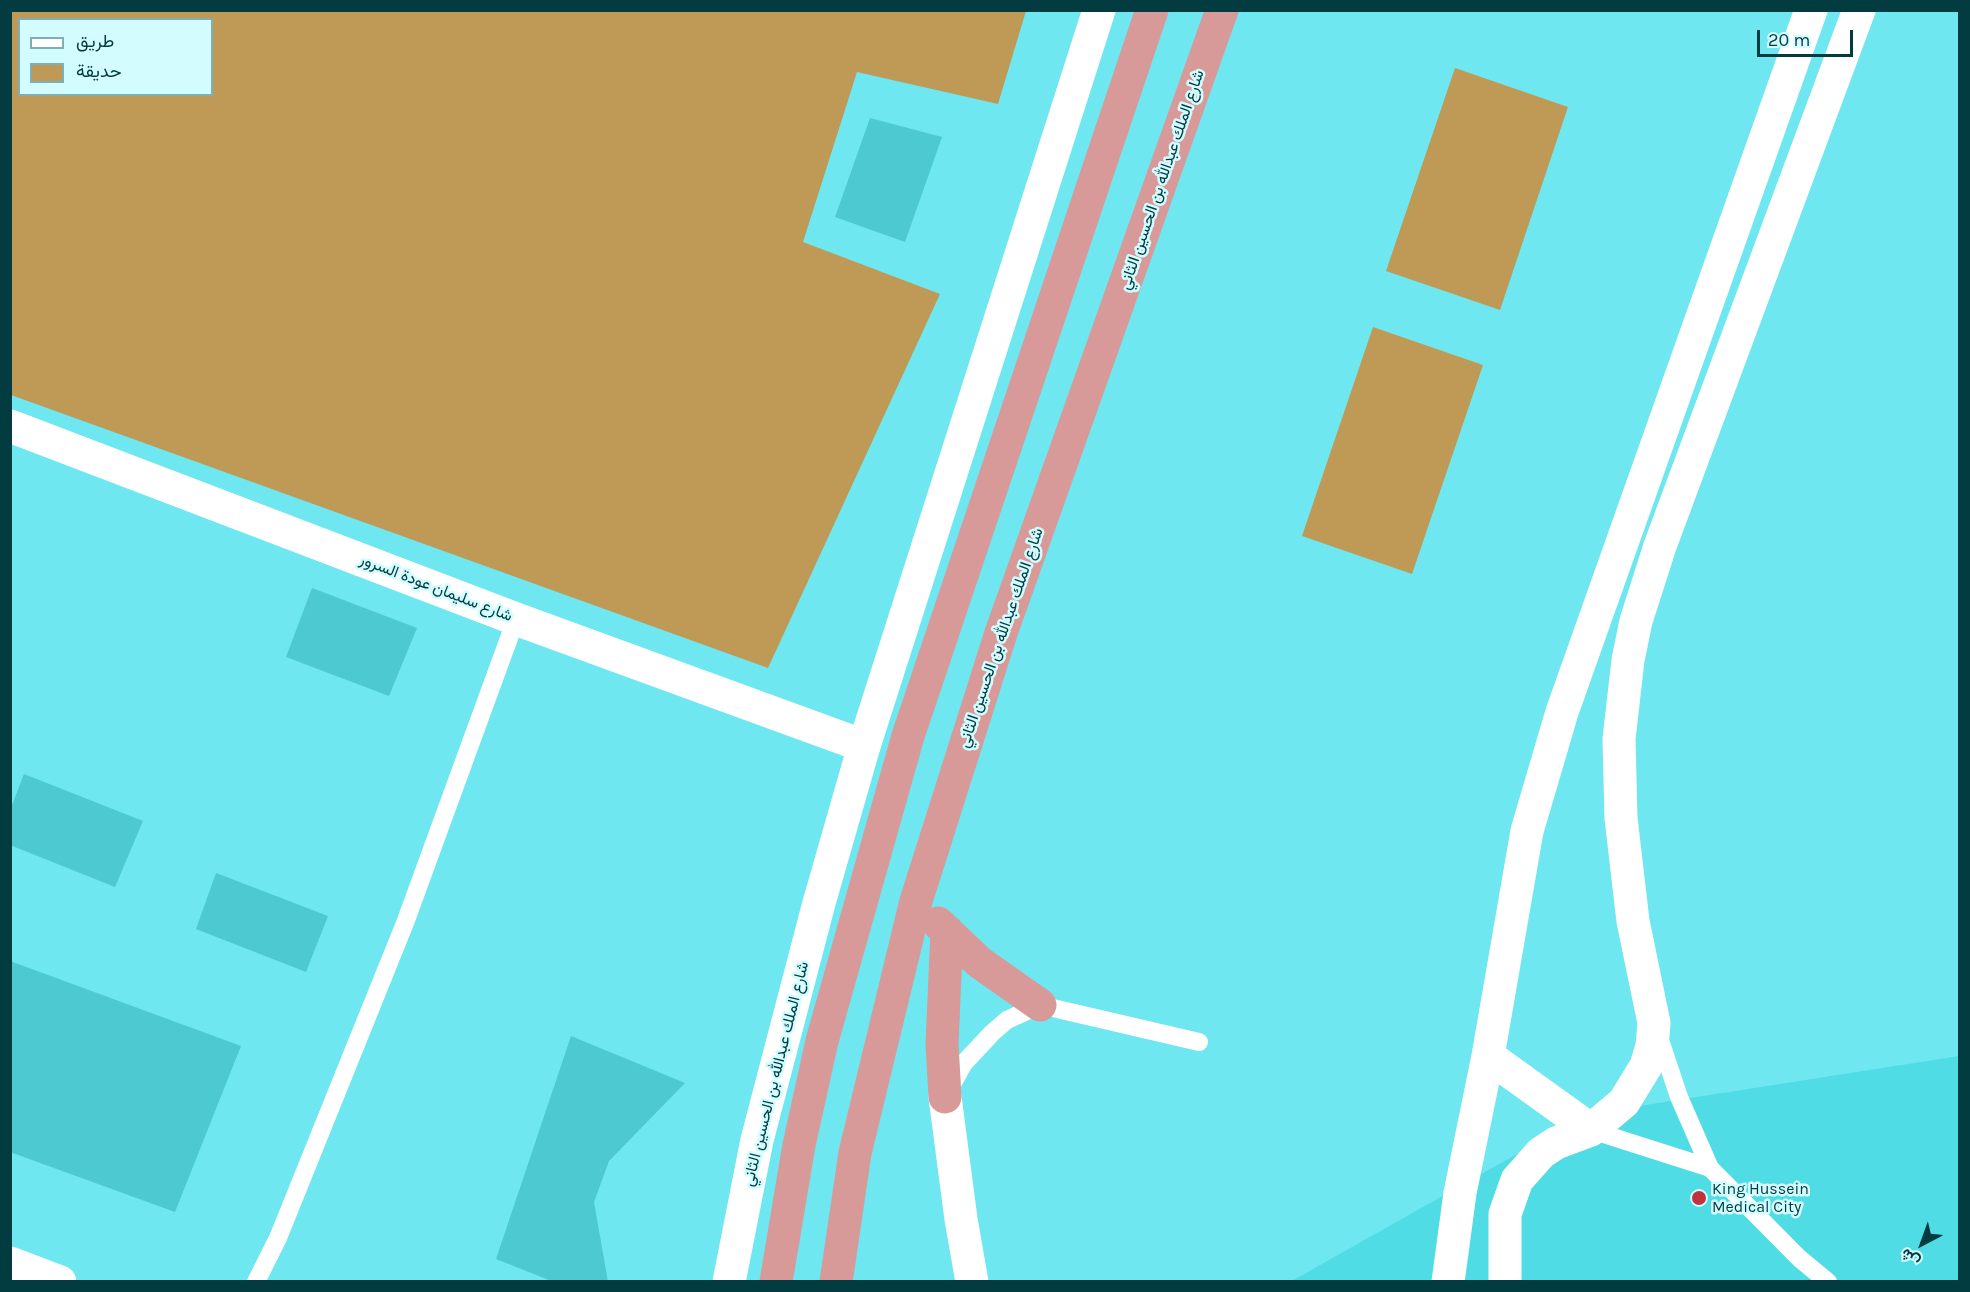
<!DOCTYPE html>
<meta charset="utf-8">
<style>
body{margin:0}
#map{position:relative;width:1970px;height:1292px;overflow:hidden;background:#6fe7f0;font-family:Karla,Vazirmatn,sans-serif}
canvas{display:block}
.frame{position:absolute;inset:0;border:12px solid #023c40;pointer-events:none}
.legend{position:absolute;left:18px;top:18px;width:195px;height:78px;box-sizing:border-box;background:#d2fcff;border:2px solid #7fafb3;margin:0;padding:8px 10px;list-style:none;font-size:18px;color:#023c40}
.legend li{display:flex;align-items:center;gap:12px;height:30px}
.legend b{width:30px;border:2px solid #7fafb3}
.north{position:absolute;left:1892px;top:1214px;width:60px;height:60px;-webkit-text-stroke:4px #d2fcff;paint-order:stroke;rotate:221deg;font-size:16px;font-weight:700;line-height:24px;text-align:center;color:#023c40}
.north::after{content:'';display:block;margin:auto;width:21px;height:27px;background:#023c40;clip-path:polygon(50% 0,100% 100%,50% 72%,0 100%)}
.scale{position:absolute;left:1757px;top:30px;width:96px;height:27px;box-sizing:border-box;border:3px solid #023c40;border-top:0;padding-left:8px;font-size:18px;line-height:21px;white-space:nowrap;color:#023c40;-webkit-text-stroke:4px #d2fcff;paint-order:stroke}
</style>
<div id="map">
<canvas width="1970" height="1292"></canvas>
<div class="frame"></div>
<ul class="legend">
<li><b style="height:8px;background:#fff"></b>طريق</li>
<li><b style="height:16px;background:#be9a56"></b>حديقة</li>
</ul>
<div class="north">ش</div>
<div class="scale">20 m</div>
</div>
<script>
const g = document.querySelector('canvas').getContext('2d');
g.lineJoin = 'round';
function fill(path, color) { g.fillStyle = color; g.fill(path, 'evenodd'); }
const shape = rows => new Path2D(rows.map(r => 'M' + r).join(''));
function stroke(path, color, width, dash) { g.strokeStyle = color; g.lineWidth = width; g.lineCap = dash ? 'butt' : 'round'; g.setLineDash(dash || []); g.stroke(path); }
function drawText(font, color, halo, rows, align = 'center') {
  g.font = font + ' Karla,Vazirmatn,sans-serif'; g.lineWidth = 5; g.setLineDash([]); g.textBaseline = 'middle'; g.strokeStyle = halo; g.fillStyle = color; for (const [text, x, y, turn = 0] of rows) {
    g.save(); g.translate(x, y); g.rotate((+turn || 0) * Math.PI / 180); g.textAlign = isNaN(turn) ? turn : align; if (halo) g.strokeText(text, 0, 0); g.fillText(text, 0, 0); g.restore();
  }
}
const built = shape([
 [1959,1056,1959,1281,1290,1282,1588,1114]
]);
const green = shape([
 [10,11,11,10,1026,11,998,104,857,72,803,242,940,294,768,668,11,395],
 [20,20,212,20,212,94,20,94],
 [1455,68,1568,107,1500,310,1386,271],
 [1373,327,1483,365,1412,574,1302,536]
]);
const building = shape([
 [870,118,942,137,905,242,835,217],
 [312,588,417,628,389,696,286,657],
 [24,774,143,821,115,887,10,845,10,810],
 [216,873,328,916,306,972,196,929],
 [10,961,241,1046,175,1212,10,1152],
 [571,1036,685,1083,609,1161,594,1202,608,1282,554,1282,496,1259]
]);
const service = shape([
 [1659,1037,1679,1097,1710,1168,1799,1258,1828,1282],
 [949,1090,964,1063,992,1033,1007,1020,1040,1005,1199,1042],
 [1591,1130,1710,1168],
 [256,1282,278,1238,405,923,516,619]
]);
const minor = shape([
 [10,426,516,619,864,746],
 [10,1263,60,1282]
]);
const tertiary = shape([
 [1488,1056,1591,1130],
 [945,1097,961,1219,972,1282],
 [729,1282,757,1140,819,903,864,746,1099,10],
 [1448,1282,1460,1193,1488,1056,1527,831,1562,712,1811,10],
 [1505,1282,1505,1214,1517,1180,1541,1153,1556,1143,1591,1130,1624,1102,1646,1066,1652,1046,1654,1023,1633,921,1621,818,1619,739,1628,660,1636,621,1660,546,1859,10]
]);
const trunk = shape([
 [938,923,979,962,1040,1005],
 [945,1097,942,1044,947,931],
 [776,1282,799,1145,822,1041,908,736,1152,10],
 [836,1282,855,1153,916,901,1001,633,1222,10]
]);
const markers = [
 [1699,1198,8,"#c2323d"]
];
const streetNames = [
 ["شارع الملك عبدالله بن الحسين الثاني",1162,180,-71],
 ["شارع سليمان عودة السرور",436,588,21],
 ["شارع الملك عبدالله بن الحسين الثاني",1001,638,-71],
 ["شارع الملك عبدالله بن الحسين الثاني",776,1074,-76]
];
const poiNames = [
 ["King Hussein",1712,1189],
 ["Medical City",1712,1207]
];
fill(built, '#50dce5');
fill(green, '#be9a56');
fill(building, '#4cc9d1');
stroke(service, '#fff', 18);
stroke(minor, '#fff', 33);
stroke(tertiary, '#fff', 33);
stroke(trunk, '#d79a98', 33);
for (const [x, y, r, color] of markers) { const dot = new Path2D(); dot.arc(x, y, r, 0, 2 * Math.PI); g.fillStyle = color; g.fill(dot); stroke(dot, '#d2fcff', 2); }
drawText('16px', '#023c40', '#d2fcff', streetNames);
drawText('16px', '#023c40', '#d2fcff', poiNames, 'left');
</script>
